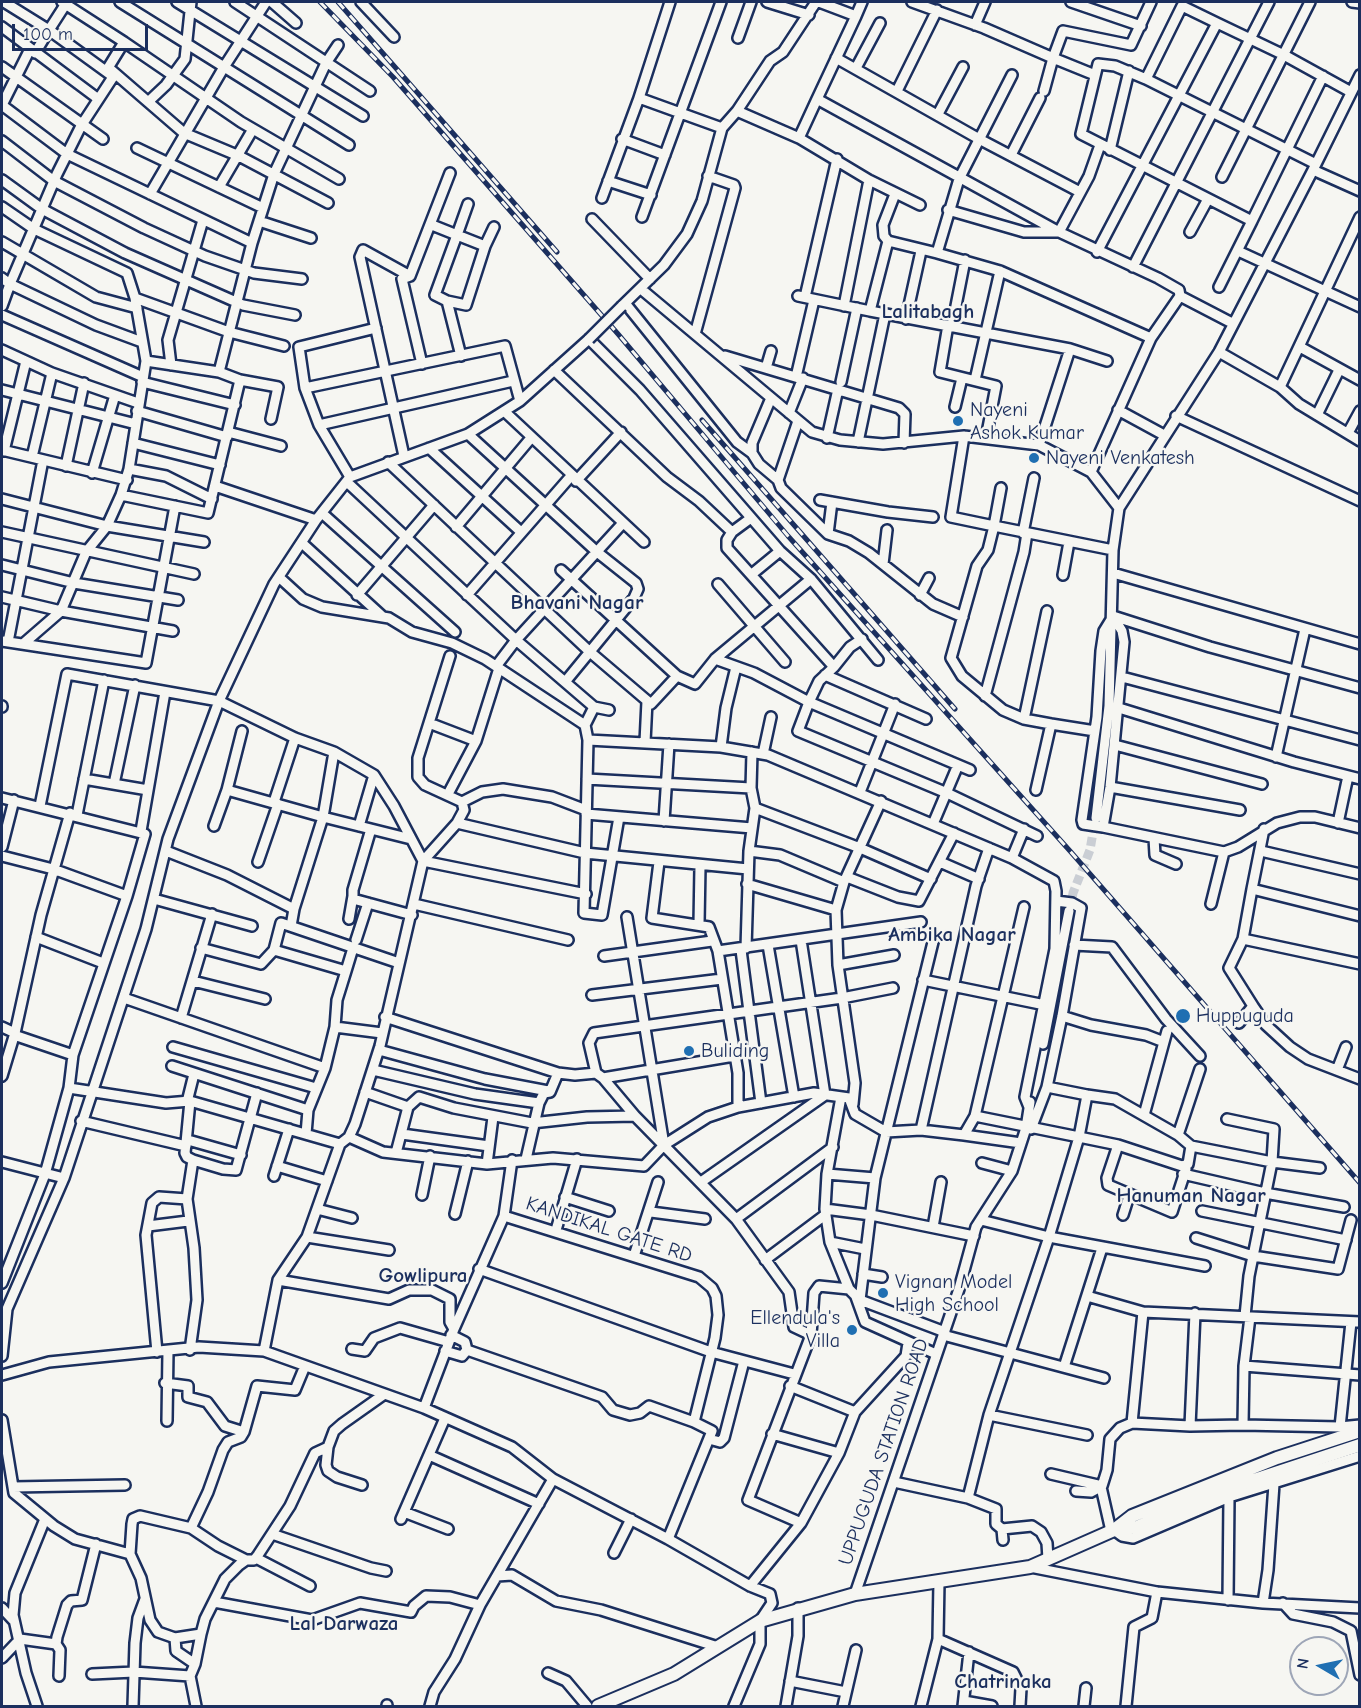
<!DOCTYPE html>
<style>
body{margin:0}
#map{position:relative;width:1361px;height:1708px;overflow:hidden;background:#f6f6f2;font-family:"Comic Neue",sans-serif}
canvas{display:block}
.frame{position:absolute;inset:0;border:3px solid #1b2f5e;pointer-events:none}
.north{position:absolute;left:1289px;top:1636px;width:60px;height:60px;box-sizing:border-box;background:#f6f6f2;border:2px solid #9ea6b7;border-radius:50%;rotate:279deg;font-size:16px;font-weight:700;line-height:24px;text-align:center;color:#1b2f5e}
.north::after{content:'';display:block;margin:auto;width:21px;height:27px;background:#1f6fb2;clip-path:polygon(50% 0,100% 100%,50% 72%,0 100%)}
.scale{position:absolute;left:12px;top:24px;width:136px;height:27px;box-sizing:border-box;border:3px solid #1b2f5e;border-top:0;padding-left:8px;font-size:18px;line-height:21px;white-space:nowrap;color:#1b2f5e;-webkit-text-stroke:4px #f6f6f2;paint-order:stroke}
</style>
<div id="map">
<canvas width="1361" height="1708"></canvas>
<div class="frame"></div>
<div class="north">N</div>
<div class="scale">100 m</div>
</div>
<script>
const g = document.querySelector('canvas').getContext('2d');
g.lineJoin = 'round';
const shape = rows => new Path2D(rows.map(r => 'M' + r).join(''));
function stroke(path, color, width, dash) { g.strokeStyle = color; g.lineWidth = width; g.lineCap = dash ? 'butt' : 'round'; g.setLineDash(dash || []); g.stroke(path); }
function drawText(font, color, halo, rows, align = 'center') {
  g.font = font + ' "Comic Neue",sans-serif'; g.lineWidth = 5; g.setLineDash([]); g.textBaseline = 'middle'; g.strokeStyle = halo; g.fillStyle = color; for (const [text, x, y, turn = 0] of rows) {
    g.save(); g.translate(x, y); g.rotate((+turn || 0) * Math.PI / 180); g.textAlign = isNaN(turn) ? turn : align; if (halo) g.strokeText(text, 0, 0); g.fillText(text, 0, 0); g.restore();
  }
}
const minorTunnel = shape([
 [1070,910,1073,893,1090,850,1095,820]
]);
const minor = shape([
 [4,2,49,30,35,53],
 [62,2,124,42,108,68,113,77,81,126,57,174,10,284,96,325,142,342],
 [67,2,49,30,111,75],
 [120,2,349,145],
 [177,2,363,116],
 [235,2,370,91],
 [272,2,296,23],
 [361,2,394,37],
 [670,2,639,98,722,128],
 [767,2,809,15],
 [819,2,856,16,817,99,1059,232],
 [912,2,984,28,1053,58,1063,31,1131,45,1151,2],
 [1071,2,1141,26],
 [1352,2,1360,3],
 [856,16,862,2],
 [975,25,985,2],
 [2,27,97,98],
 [738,38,751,2],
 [124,42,241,122,339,179],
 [836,58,981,140,1080,192],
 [2,67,103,139],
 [856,68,880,23],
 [110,69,184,133,239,156,328,203],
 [1012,75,959,179,937,253,1000,271,1151,338,1091,472],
 [1146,79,1182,6,1217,23],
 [897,91,937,10],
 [1044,91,1053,58,1095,75],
 [148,102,166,85,185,59,191,2],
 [2,105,67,154,252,243,274,174,326,63,338,45],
 [2,105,30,49],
 [737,111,799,138,869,180,920,205],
 [938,114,963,67],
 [799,138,817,99],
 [622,139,665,155],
 [2,141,54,181,144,228,205,256,254,273,302,279],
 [1100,145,1089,176,1059,232,1158,278,1179,290,1180,296],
 [137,148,263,208],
 [1110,150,1129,71],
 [1011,155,1040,98],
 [1313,170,1360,191],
 [1222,177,1310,2],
 [2,180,42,209,125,253,243,305,295,315],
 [608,181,651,195],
 [219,187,253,129],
 [150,194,224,67,266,2],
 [895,194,883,225,884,236,888,241,870,311,1070,349,1107,361],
 [602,198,639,98],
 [2,207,34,229,127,273,135,298,146,361,129,469,121,495,107,526,86,552,61,611,23,644],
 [948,210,1024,232,1057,232],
 [642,217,721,2],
 [592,219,650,279],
 [259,221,311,238],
 [1252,221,1323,76],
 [432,225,457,235,485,246,466,305,447,301,435,295,457,235,468,204],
 [1190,232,1208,199],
 [888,241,937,253],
 [2,242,96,297,137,308],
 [485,246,494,227],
 [1238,251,1360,307],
 [1097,252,1217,23,1284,55,1351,92],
 [1133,267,1269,2],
 [2,278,10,284,2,306],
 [1219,287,1252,221,1081,134,1098,64,1115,66,1146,79,1316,164],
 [641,289,812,432,840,440,883,444,964,436,1039,445,1091,472,1119,508],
 [798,296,870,311],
 [805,297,837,159],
 [135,298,229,332,284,346],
 [447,301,461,356],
 [625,303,737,442,752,453],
 [622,306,664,265,687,234,702,201,722,128,737,111,770,61,783,52,816,2],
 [844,306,869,180],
 [2,315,143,377],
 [906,319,921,251],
 [948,325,940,372,996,386,986,438],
 [952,326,965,260],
 [695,334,735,188,734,185,708,176],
 [1151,338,1180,296,1232,323],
 [1300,347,1360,380],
 [2,350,52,373,138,403],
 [1219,352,1280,387,1299,404,1360,441],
 [725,356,899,408,905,414,904,443],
 [146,361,219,372,240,380,278,387,271,419],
 [422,364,402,279,410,276,450,173],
 [171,365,168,340,203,220],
 [766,368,771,351],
 [554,370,667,477,699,501,732,532],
 [219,372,252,243],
 [796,377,814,300],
 [975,380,1000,271],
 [142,382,235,405],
 [841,382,857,308],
 [1280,387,1360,217],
 [305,388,505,346,520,401],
 [2,390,136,424],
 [771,398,752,443,752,453,759,464,778,480,781,488,828,534,849,541,869,553,933,604,963,617],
 [955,407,962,378],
 [1118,410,1164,435],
 [137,411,227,437],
 [504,411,644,542],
 [789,413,803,378],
 [1317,415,1339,370],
 [1176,416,1360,501],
 [319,425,513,381],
 [228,432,281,446],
 [1348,433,1360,411],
 [468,434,597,552,636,583,638,589,634,598,565,682],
 [964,436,951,517,994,526,1001,488],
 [827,438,838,389],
 [858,442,885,314],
 [133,443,220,465],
 [1039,445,1070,349],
 [429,448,521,532],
 [2,450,127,480],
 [4,451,26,361],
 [404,456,360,257,363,250,410,276],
 [32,457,52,373],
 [388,462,590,652,651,704,677,676,561,570],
 [66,466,84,383],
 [129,469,166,476,212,499],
 [92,473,115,395],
 [350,477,319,425,305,388,299,347,376,328],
 [778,480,798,421],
 [576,481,621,432],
 [348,483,516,640,594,707,585,725],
 [215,486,316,520],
 [121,495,208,513,240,380],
 [2,499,107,526,204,542],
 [820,500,888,512,933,517],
 [322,513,455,632],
 [751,518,732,532,727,540,727,548,834,667,850,647,862,639],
 [456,527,531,438],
 [2,532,194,574],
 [1023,533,1034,478],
 [828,534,832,502],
 [302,543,382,616],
 [883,564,887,530],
 [2,565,74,583,178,600],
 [1113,573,1360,644],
 [752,574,780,551],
 [1063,575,1069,542],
 [280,578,303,599,322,607,389,618,412,632,452,643,485,659,585,725,588,740,584,913,602,915,619,817],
 [718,584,785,662],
 [357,595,434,505],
 [467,595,571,476],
 [920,595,929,578],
 [2,597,61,611,173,631],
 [1113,616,1122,631,1124,642,1110,787,1103,827,1224,852,1238,847,1277,823,1300,817,1315,817,1360,828],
 [1113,616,1210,647,1360,688],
 [2,641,146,663,175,506],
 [8,642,43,460],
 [450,656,418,758,418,777,425,785,462,802,464,810,457,823,423,861,586,894],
 [715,659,754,673,809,702,819,681,834,667],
 [497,665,516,640,623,523],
 [825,675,926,719],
 [677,676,695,684,715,659,811,579],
 [1122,677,1360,740],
 [985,696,1024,552,1027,533],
 [2,706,2,707],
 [594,707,609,710],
 [1119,708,1294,762,1360,779],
 [1024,719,1047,611],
 [429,723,476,741],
 [1051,724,1095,731],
 [588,740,721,747,768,755,1012,858,1054,881,1056,891,1055,949,1025,1097,1029,1107],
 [645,742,647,701],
 [1115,745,1262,784],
 [721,747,726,708,736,667],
 [763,754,771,717],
 [1276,757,1305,629],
 [970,770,809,702,798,731,947,793,1037,836],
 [84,779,148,790],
 [587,779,751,788],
 [114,784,135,685],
 [1110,787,1240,810],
 [227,790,323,817,294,909],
 [1036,790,1051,724,1024,719,1003,710,962,676,951,658,977,566,988,550,994,526,1113,550],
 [860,792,895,704],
 [448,794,476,741,499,668],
 [2,798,145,834,127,896,73,1055,69,1088,45,1174,2,1283],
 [274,802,295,738],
 [462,802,482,792,503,789,552,797,586,810],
 [40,806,67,674,219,701,295,738,334,752],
 [755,808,860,848,931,879],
 [586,814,752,828],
 [77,815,104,680],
 [1096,818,1109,706,1113,550,1119,508,1219,352,1313,170,1360,75],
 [664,821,669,744],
 [457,823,585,853,748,869],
 [1338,823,1348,776],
 [933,824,958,765],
 [214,826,227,790,242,731],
 [359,826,374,775],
 [1103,827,1083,824,1082,820,1097,717,1101,651,1104,631,1112,618],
 [371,829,353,890,353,899,412,915],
 [1264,829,1252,889,1360,916],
 [141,831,165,692],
 [1154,838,1155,855,1176,864],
 [2,847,14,800],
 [166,851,227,875,294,909,291,926],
 [749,851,780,855,844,882],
 [1261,851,1360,874],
 [2,856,53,869,127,896],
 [1012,858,1024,829],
 [258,862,278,804],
 [659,862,652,918,709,927,718,951,738,1073,738,1107],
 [940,862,979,879],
 [847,877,898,897,919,901,954,833],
 [747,884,836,910],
 [154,899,252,926],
 [414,904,568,940],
 [1211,904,1224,852],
 [627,917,664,1145],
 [349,919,353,896],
 [699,924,700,866],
 [36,937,103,963],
 [934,938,875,1178,860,1300,945,1332],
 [1243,939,1360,964],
 [356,940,368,903],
 [768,945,794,1097],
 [1074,945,1112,947,1166,1019,1200,1056],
 [201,948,261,964,274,950],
 [746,948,749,851,755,808,751,788,752,752],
 [741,950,761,1103],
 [718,951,921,922],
 [604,956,712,941],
 [838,965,894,955],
 [346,971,353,948],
 [923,980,1045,1005],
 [193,981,265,999],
 [592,995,722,979],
 [124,998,325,1068],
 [1253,1006,1266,1025,1290,1047,1308,1059,1360,1079],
 [1062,1016,1091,1025,1146,1035,1164,1042],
 [385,1017,558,1073],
 [181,1018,212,914],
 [1239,1023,1253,1006,1229,968,1243,939,1252,889],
 [2,1027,15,1033],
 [335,1027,382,1033],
 [14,1035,73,1055],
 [1043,1044,1069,911],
 [173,1047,316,1088],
 [379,1050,485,1079,548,1091],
 [172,1066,308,1110],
 [373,1070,475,1094,539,1103],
 [1337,1070,1346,1047],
 [596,1073,589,1043,594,1033,842,998,893,988],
 [2,1076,15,1033,41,915,70,813],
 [603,1078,734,1056],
 [1047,1087,1087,1095,1079,1137,1118,1145,1182,1166,1188,1164,1191,1146,1178,1135,1115,1099,1087,1095],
 [69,1088,166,1103,190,1101,340,1144,307,1237,278,1280,264,1351],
 [365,1092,408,1107],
 [841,1097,827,1174,825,1209,830,1242,849,1289],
 [190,1101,185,1153,187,1157,193,1160],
 [187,1102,194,1074],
 [853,1104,855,1083,838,965,836,910,844,882,881,801],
 [1144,1115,1167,1031],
 [975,1116,1024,907],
 [1227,1119,1274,1129,1272,1162,1320,1168],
 [81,1121,186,1146],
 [1031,1129,1047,1087,1062,1016,1081,908,1072,903,1056,901],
 [921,1130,976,886,989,848],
 [306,1134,308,1110,325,1068,335,1027,337,1000,346,971,274,950,281,923,399,963],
 [402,1134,489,1146],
 [964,1135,1021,1143],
 [1178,1135,1200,1069],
 [349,1137,383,1152,487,1164,553,1158,644,1166,664,1145,708,1117,738,1107,814,1093,849,1098,855,1114,886,1132,921,1130,964,1135,975,1116,1079,1137,1049,1237,1205,1266],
 [188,1140,241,1155],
 [340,1144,349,1137,355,1124,380,1046,423,861,394,806,374,775,334,752,323,817,411,839],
 [1118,1145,1107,1178,1108,1185,1172,1212,1186,1169],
 [1191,1146,1272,1162,1249,1276,1245,1316],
 [396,1153,408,1107,419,1097,454,1108,532,1123,587,1117,635,1116],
 [526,1159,539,1103,544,1093,550,1092,558,1073,575,1075,596,1073,603,1078,635,1116,736,1219,789,1292,794,1327,811,1335],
 [2,1162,64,1178],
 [982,1163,1012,1171],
 [487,1164,493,1117],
 [277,1166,327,1181],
 [827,1174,875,1178],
 [1183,1174,1265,1193,1344,1207],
 [274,1176,289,1129],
 [701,1182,825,1095,801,940],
 [422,1195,430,1156],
 [565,1197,609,1211],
 [187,1199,193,1160,223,1169,236,1170,257,1093],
 [317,1209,352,1218],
 [825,1209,871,1215,974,1236],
 [1202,1211,1346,1240],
 [651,1212,705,1219],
 [455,1214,468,1161],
 [1123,1215,1129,1196],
 [504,1216,699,1277,712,1288,716,1296,718,1315,715,1338,694,1422,712,1431,668,1539],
 [736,1219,833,1147],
 [148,1226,188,1221],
 [933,1227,941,1182],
 [556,1230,577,1159],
 [307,1237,389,1250],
 [1196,1238,1253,1256,1338,1269,1351,1220],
 [830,1242,865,1249],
 [634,1256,658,1182],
 [765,1260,825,1215],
 [479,1269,711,1352,794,1374],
 [863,1274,882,1277],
 [278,1280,389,1299,409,1290,432,1290,450,1299,450,1322,454,1329],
 [1087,1296,1143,1312,1360,1322],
 [856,1297,865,1322,936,1354],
 [1143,1312,1132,1423,1190,1426],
 [1195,1313,1190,1426,1243,1425],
 [1250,1317,1244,1366,1360,1375],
 [943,1335,1104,1378],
 [352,1349,365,1351,374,1338,400,1328,449,1342],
 [467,1350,602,1397,613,1410,630,1415,640,1413,649,1406,694,1422],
 [445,1351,462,1356,467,1350,465,1342,451,1335],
 [157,1352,146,1235,152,1203,159,1197,187,1199,194,1248,197,1300,190,1350],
 [2,1356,7,1309,64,1178,146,929,168,839,219,701,274,584,316,520,350,477,468,434,520,401,589,339,640,390,780,551,811,579,878,660],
 [1244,1366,1243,1425,1340,1427,1351,1322],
 [1064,1367,1102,1248],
 [2,1375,49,1362,199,1347,264,1351,424,1408,512,1447,553,1479,668,1539,750,1586,770,1594,772,1603,760,1621,760,1644,734,1706],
 [165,1383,188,1386,188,1397,207,1402,225,1426,244,1432],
 [790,1386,855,1412],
 [424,1408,454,1329,504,1216,512,1160],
 [989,1415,1087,1435],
 [2,1420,14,1493,54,1526,75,1539,130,1554,141,1578,150,1620,158,1632,175,1638,176,1651,195,1664,190,1676,196,1706],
 [167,1421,168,1351],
 [1340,1427,1360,1425],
 [772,1434,839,1453],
 [709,1439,720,1442,724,1438,744,1361],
 [328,1447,326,1465,328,1471,337,1477,362,1485],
 [429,1455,539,1504],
 [1051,1474,1102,1486],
 [894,1482,968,1498,989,1415,1049,1237,981,1220],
 [13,1487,125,1485],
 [1101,1487,1111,1531],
 [1076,1491,1091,1492,1102,1486,1107,1470,1110,1439,1120,1428,1132,1423],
 [968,1498,996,1509,996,1524,1002,1529,1003,1540],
 [404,1512,448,1529],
 [401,1519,445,1418],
 [801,1523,748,1500,811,1335,814,1293,819,1286,849,1289,860,1300],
 [191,1528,208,1492,223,1450,228,1442,241,1437,244,1432,257,1386,295,1390,305,1366],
 [1002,1529,1032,1526,1041,1532,1047,1543,1048,1559],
 [1114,1530,1122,1536,1133,1538,1229,1497,1360,1456],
 [272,1534,371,1568,386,1571],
 [614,1553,631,1519],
 [130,1554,132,1524,133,1519,140,1516,191,1528,218,1546,246,1560],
 [256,1558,310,1586],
 [1030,1567,1157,1592,1152,1618,1134,1627,1126,1706],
 [497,1576,512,1575,556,1601,601,1610,718,1647],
 [750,1586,801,1523,839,1453,855,1412,906,1356,908,1343],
 [1157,1592,1263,1603,1360,1608],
 [855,1594,959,1289,976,1227,1012,1171,1026,1128,1030,1102],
 [1228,1600,1229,1497],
 [214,1602,312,1620,360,1603,411,1612,414,1606,426,1596,450,1597,480,1605],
 [1263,1603,1268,1570,1274,1484],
 [1283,1603,1293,1614,1333,1622,1351,1631,1360,1675],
 [2,1608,14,1621],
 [175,1638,201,1634,205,1619,225,1579,239,1565,246,1560,254,1560,258,1555,290,1506,315,1453,328,1447,334,1431,342,1424,383,1395],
 [938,1639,1013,1672,1021,1688,1020,1706],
 [2,1658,20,1639,56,1644],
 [195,1664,201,1634],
 [548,1673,566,1681,587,1706],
 [92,1674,134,1672,190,1676],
 [59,1676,60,1650,56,1644,57,1637,67,1605,71,1601,82,1600,96,1544],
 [790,1681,846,1692],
 [964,1701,992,1706],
 [37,1706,26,1673,13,1615,15,1593,45,1519],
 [133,1706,135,1643,138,1618,145,1599],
 [387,1706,387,1705],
 [430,1706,434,1692,455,1659,480,1605,553,1479],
 [786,1706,798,1636,798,1608],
 [843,1706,856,1650],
 [921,1706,938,1639,939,1581],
 [963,1706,969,1652],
 [1084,1706,1086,1688]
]);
const major = shape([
 [1115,1530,1137,1527,1230,1488,1360,1445],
 [598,1706,674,1674,760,1621,855,1594,1030,1567,1114,1530,1132,1516,1277,1458,1360,1431]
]);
const rail = shape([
 [320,2,393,77,618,334,788,536,1070,851,1360,1183],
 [338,2,557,252],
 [702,420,955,709]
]);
const minorBridge = shape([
 [589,339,622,306]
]);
const markers = [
 [958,421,6,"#1f6fb2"],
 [1034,458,6,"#1f6fb2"],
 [1183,1016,8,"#1f6fb2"],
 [689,1051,6,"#1f6fb2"],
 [883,1293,6,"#1f6fb2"],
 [852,1330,6,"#1f6fb2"]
];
const poiNames = [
 ["Nayeni",970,410],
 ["Ashok Kumar",970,433],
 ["Nayeni Venkatesh",1046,458],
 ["Huppuguda",1196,1016],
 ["Buliding",701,1051],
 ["Vignan Model",895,1282],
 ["High School",895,1305],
 ["Ellendula's",840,1318,"right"],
 ["Villa",840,1341,"right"]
];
const streetNames = [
 ["KANDIKAL GATE RD",609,1230,18],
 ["UPPUGUDA STATION ROAD",884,1452,-71]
];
const neighbourhoodNames = [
 ["Lalitabagh",928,312],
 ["Bhavani Nagar",577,603],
 ["Ambika Nagar",952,935],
 ["Hanuman Nagar",1191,1196],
 ["Gowlipura",423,1276],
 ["Lal Darwaza",344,1624],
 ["Chatrinaka",1003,1682]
];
stroke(minorTunnel, '#caced4', 9, [9, 4.5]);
stroke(minor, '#1b2f5e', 14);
stroke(major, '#1b2f5e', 16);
stroke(minor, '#f6f6f2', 9);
stroke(major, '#f6f6f2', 12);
stroke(rail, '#1b2f5e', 5);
stroke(rail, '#f6f6f2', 3, [9]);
stroke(minorBridge, '#1b2f5e', 14, []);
stroke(minorBridge, '#f6f6f2', 9);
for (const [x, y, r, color] of markers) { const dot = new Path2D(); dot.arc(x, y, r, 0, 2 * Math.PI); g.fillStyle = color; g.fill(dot); stroke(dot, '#f6f6f2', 2); }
drawText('20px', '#1b2f5e', '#f6f6f2', poiNames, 'left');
drawText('20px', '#1b2f5e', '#f6f6f2', streetNames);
drawText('bold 21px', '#1b2f5e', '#f6f6f2', neighbourhoodNames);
</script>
